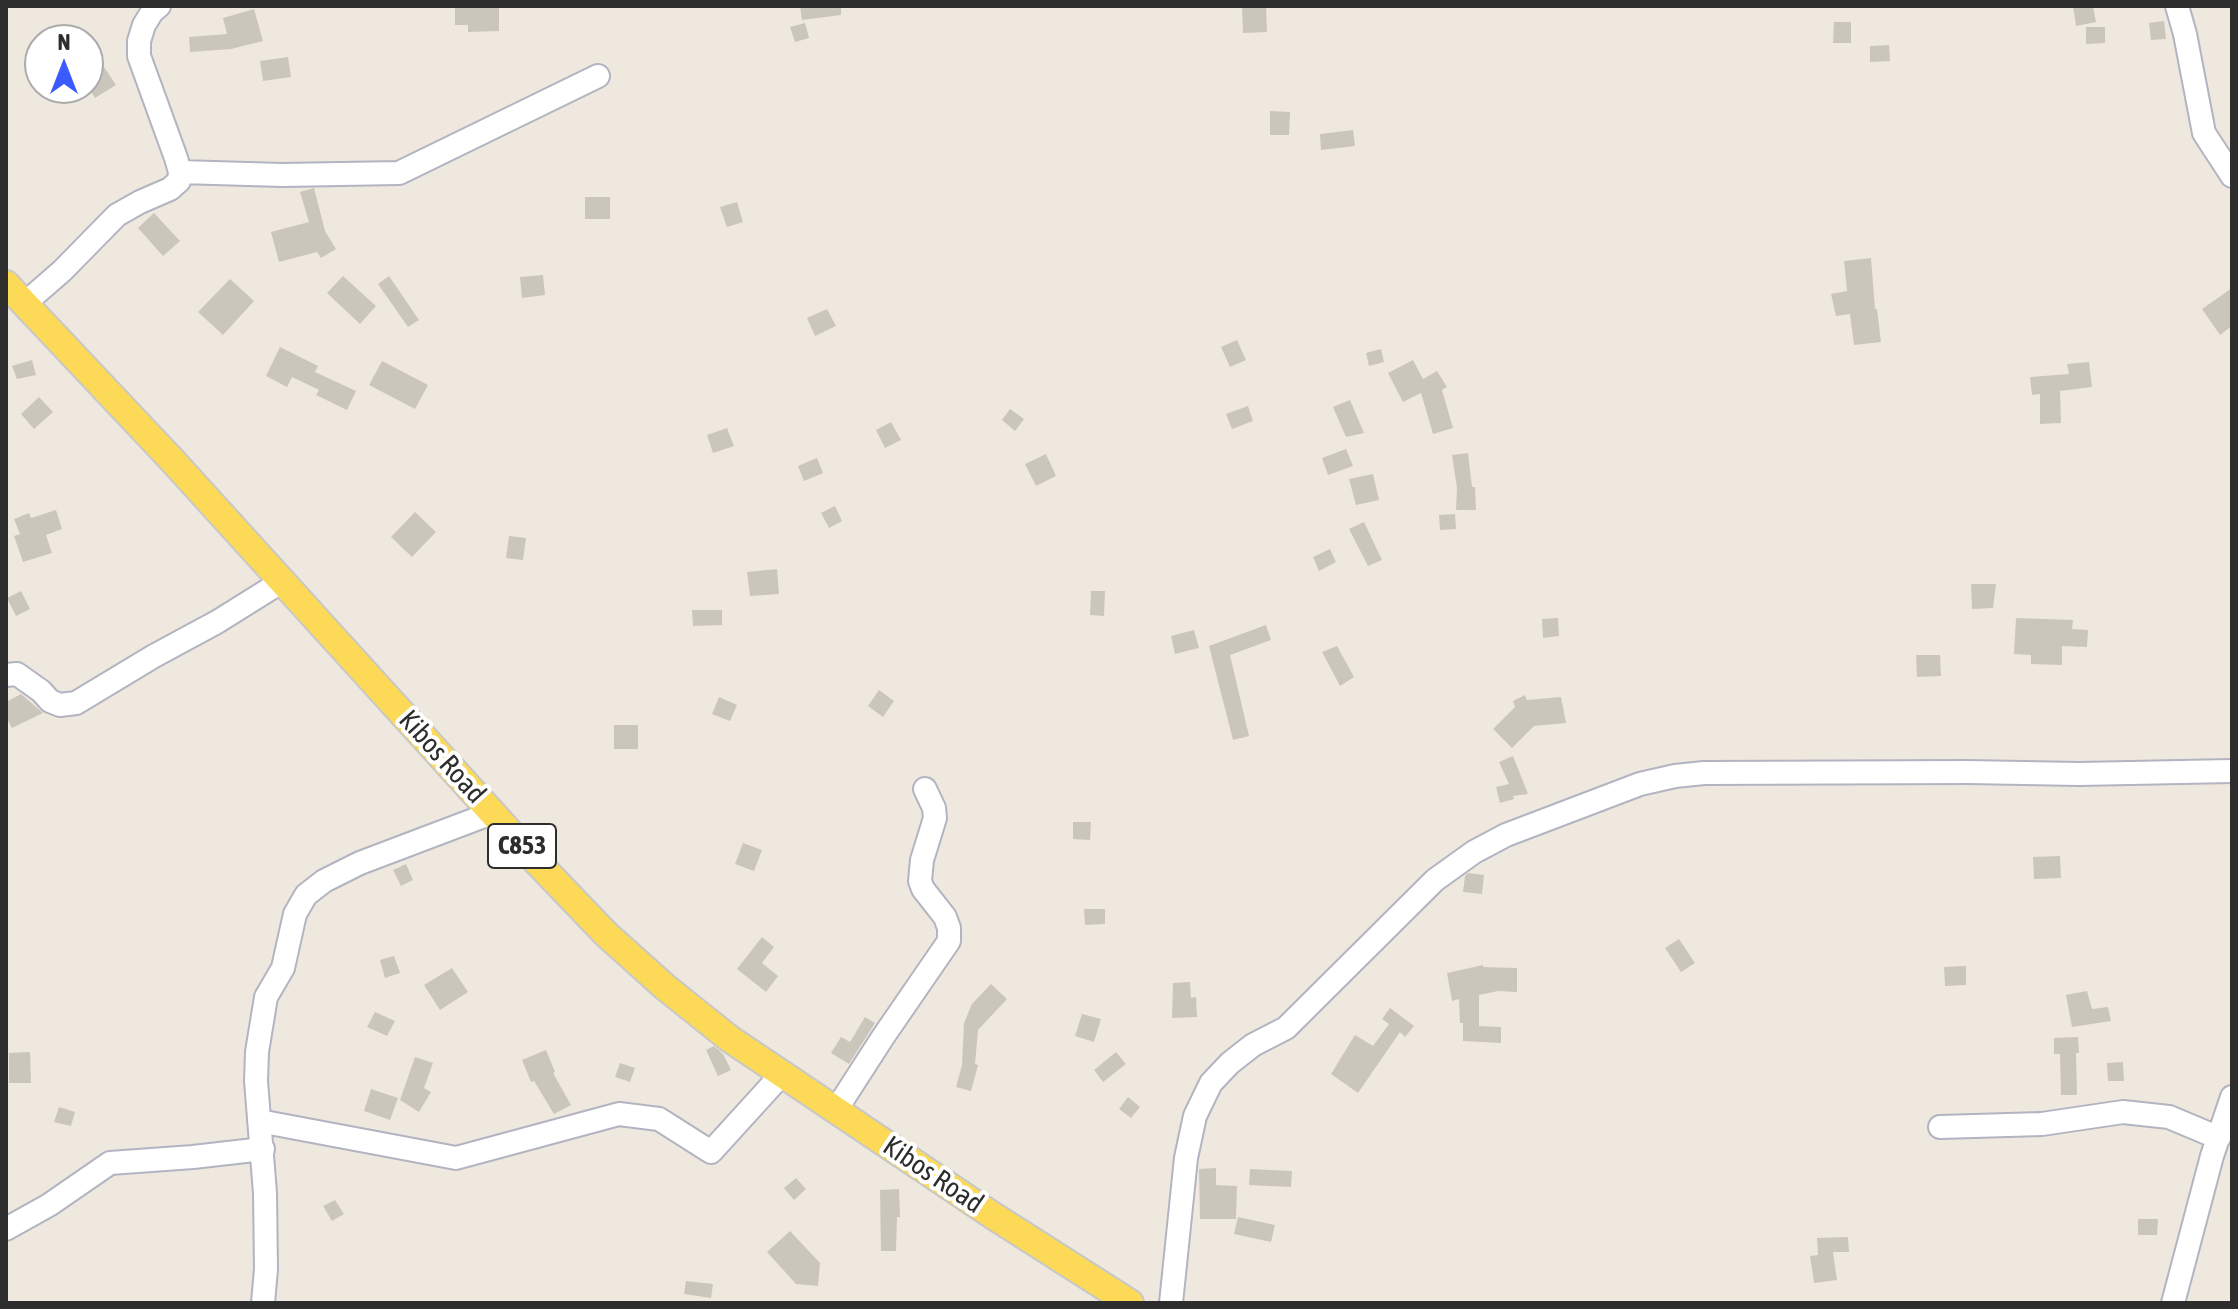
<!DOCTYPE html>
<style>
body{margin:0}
#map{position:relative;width:2238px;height:1309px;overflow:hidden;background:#efe8de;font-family:"Asap Condensed",sans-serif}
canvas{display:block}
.frame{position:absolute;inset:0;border:8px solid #2d2d2d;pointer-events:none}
.north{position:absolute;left:24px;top:24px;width:80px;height:80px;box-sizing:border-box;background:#fff;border:2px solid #ababab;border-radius:50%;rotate:0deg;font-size:22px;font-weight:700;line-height:32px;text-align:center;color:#2d2d2d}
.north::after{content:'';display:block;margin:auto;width:28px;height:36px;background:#3b5bff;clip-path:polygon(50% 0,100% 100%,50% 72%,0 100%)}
</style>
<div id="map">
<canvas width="2238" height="1309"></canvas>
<div class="frame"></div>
<div class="north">N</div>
</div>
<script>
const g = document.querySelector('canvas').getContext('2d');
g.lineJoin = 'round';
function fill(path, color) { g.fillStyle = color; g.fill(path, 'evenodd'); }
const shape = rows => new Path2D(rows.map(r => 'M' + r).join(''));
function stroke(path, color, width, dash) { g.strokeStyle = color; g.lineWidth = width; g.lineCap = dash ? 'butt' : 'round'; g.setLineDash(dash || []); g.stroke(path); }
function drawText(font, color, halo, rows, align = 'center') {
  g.font = font + ' "Asap Condensed",sans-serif'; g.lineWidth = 8; g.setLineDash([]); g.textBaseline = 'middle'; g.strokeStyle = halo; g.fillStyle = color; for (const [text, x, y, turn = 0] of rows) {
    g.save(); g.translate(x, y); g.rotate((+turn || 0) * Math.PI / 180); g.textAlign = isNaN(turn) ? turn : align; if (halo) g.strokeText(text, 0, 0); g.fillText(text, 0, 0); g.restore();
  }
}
const building = shape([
 [455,6,499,6,499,31,468,32,468,25,455,25],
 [800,6,841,6,841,15,802,20],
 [1242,6,1266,6,1267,32,1243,33],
 [2073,6,2093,6,2096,22,2076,26],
 [254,9,263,41,231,49,190,52,189,37,227,34,223,18],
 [2164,21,2166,39,2151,40,2149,23],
 [1834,22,1851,22,1851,43,1833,43],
 [805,23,809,38,795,42,790,27],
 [2086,27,2105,27,2105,43,2086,44],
 [88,43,116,85,95,98,88,87],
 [1889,45,1890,61,1870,62,1870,46],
 [288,57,291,77,263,81,260,61],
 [1270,111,1290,112,1289,135,1270,135],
 [1353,130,1355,146,1321,150,1320,134],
 [314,188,325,231,336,249,321,258,317,252,279,262,271,232,309,222,300,192],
 [585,197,610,197,610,219,585,219],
 [737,202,743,222,727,227,720,207],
 [154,213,180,241,163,256,138,228],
 [1871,258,1875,309,1877,309,1881,342,1854,345,1850,314,1836,316,1831,294,1847,291,1844,261],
 [543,275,545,295,522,298,520,277],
 [343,276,376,306,360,324,327,293],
 [389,276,419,320,408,327,378,284],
 [230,279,254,301,223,335,198,312],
 [2232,288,2232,326,2220,335,2202,309],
 [827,309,836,326,815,336,807,318],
 [1237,340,1246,360,1230,367,1221,347],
 [280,347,318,366,315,372,356,391,347,410,316,395,319,390,292,377,287,387,266,376],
 [1381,349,1384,362,1369,366,1366,353],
 [32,360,36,375,17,379,12,366],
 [1413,360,1423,379,1437,371,1447,387,1442,390,1453,428,1433,434,1421,393,1403,402,1388,373],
 [382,361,428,385,415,409,369,385],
 [2089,362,2092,387,2060,391,2061,423,2040,424,2040,394,2032,395,2030,377,2069,374,2067,364],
 [39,397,53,412,34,429,21,414],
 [1350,400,1364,433,1346,437,1333,407],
 [1248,406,1253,421,1232,429,1226,414],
 [1010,409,1024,419,1015,431,1002,420],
 [891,422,901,440,885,448,876,430],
 [727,428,734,446,713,453,707,435],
 [1346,449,1353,466,1328,475,1322,458],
 [1468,453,1472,487,1475,487,1476,510,1456,510,1457,488,1452,455],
 [1046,454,1056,476,1036,486,1025,464],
 [817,458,823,473,804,481,798,466],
 [1373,474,1379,500,1356,505,1349,479],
 [835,506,842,521,829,528,821,513],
 [56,510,62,529,46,535,52,553,23,562,14,536,20,534,14,519,29,513,31,518],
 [415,512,436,532,412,557,391,537],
 [1455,514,1456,529,1440,530,1439,515],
 [1364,522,1382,560,1368,566,1349,529],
 [509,536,526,538,523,560,506,558],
 [1330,549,1336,562,1319,571,1313,557],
 [777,569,779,594,750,596,747,572],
 [1971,584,1996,584,1993,608,1972,609],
 [21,591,30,609,16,616,7,598],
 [1091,591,1105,591,1104,616,1090,615],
 [692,610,722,610,722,625,693,626],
 [1558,618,1559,636,1543,638,1542,619],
 [2016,618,2073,620,2072,629,2088,630,2087,647,2062,646,2062,665,2031,664,2031,655,2014,654],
 [1266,625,1271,640,1230,655,1249,736,1233,740,1209,646],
 [1194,630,1199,648,1175,654,1171,636],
 [1337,646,1354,677,1340,686,1322,652],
 [1916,655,1940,655,1941,676,1917,677],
 [879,690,894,701,883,717,868,706],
 [21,694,43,713,12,728,6,717,6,702],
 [1525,695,1527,700,1561,697,1566,723,1534,726,1512,748,1493,729,1515,707,1513,701],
 [719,697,737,705,730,721,712,714],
 [614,725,638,725,638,749,614,749],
 [1513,756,1528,794,1513,796,1512,793,1514,799,1500,803,1496,787,1509,784,1499,762],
 [1073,822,1091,822,1090,840,1073,839],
 [743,843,762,850,754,871,735,864],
 [2060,856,2061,878,2034,879,2033,857],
 [406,864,413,880,401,886,393,870],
 [1468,873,1484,875,1482,894,1463,892,1465,876],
 [1084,909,1105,909,1105,924,1085,925],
 [762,937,774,947,762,963,778,976,766,992,737,969],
 [1679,939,1695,963,1681,972,1665,948],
 [394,956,400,973,385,978,380,960],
 [1483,965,1483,967,1517,968,1517,992,1498,991,1479,995,1479,1026,1501,1027,1501,1043,1463,1041,1463,1023,1460,1023,1459,999,1452,1001,1447,973],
 [1966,966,1966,985,1945,986,1944,967],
 [452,968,468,992,440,1010,424,985],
 [1190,982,1191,998,1196,997,1197,1017,1172,1018,1173,983],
 [991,984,1007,999,978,1030,975,1064,978,1065,971,1091,956,1087,962,1065,964,1023,972,1004],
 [2087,991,2092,1009,2108,1007,2111,1021,2072,1027,2066,995],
 [1390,1008,1414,1026,1405,1037,1400,1032,1358,1093,1331,1074,1355,1035,1373,1046,1389,1024,1382,1019],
 [375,1012,395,1021,387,1036,367,1027],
 [1082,1014,1101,1019,1094,1042,1075,1036],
 [865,1017,875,1023,849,1064,831,1053,841,1037,850,1042],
 [2078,1037,2079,1053,2076,1053,2077,1095,2061,1095,2060,1054,2054,1054,2054,1038],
 [714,1046,723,1054,731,1070,718,1076,706,1050],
 [546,1050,555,1072,553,1073,571,1105,554,1114,534,1081,531,1082,522,1060],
 [30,1052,31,1083,9,1083,9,1053],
 [1116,1052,1126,1064,1103,1082,1094,1070],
 [415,1057,433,1063,424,1088,431,1092,419,1112,400,1100],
 [2123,1062,2124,1081,2108,1081,2107,1063],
 [620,1063,635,1068,630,1082,615,1077],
 [371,1089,398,1098,390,1120,364,1111],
 [1128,1097,1140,1107,1131,1118,1119,1109],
 [59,1107,75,1112,71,1126,54,1122],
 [1216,1168,1216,1185,1237,1186,1236,1219,1200,1219,1199,1169],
 [1250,1169,1292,1171,1291,1187,1249,1185],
 [796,1178,806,1189,794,1200,784,1188],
 [899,1189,900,1217,897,1217,896,1251,881,1251,880,1190],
 [335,1200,344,1214,332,1221,323,1206],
 [1238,1217,1275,1225,1271,1242,1234,1234],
 [2138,1219,2158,1219,2157,1235,2138,1235],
 [790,1231,820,1263,818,1286,796,1284,767,1252],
 [1848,1237,1849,1252,1833,1252,1837,1280,1814,1283,1810,1256,1818,1255,1817,1238],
 [686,1281,713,1284,711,1298,684,1294]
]);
const minor = shape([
 [2177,6,2185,34,2204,133,2232,176],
 [180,172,282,175,399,173,598,76],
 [24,304,62,271,117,215,140,202,170,189,179,181,180,172,176,158,139,56,139,41,144,25,152,12,159,6],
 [6,675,17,674,41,691,50,701,60,705,76,703,154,656,217,622,281,582],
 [836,1110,883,1037,949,941,949,928,945,917,923,889,920,881,922,860,935,818,934,808,925,789],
 [259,1121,456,1158,619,1114,659,1119,711,1152,782,1074],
 [1940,1127,2042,1124,2123,1112,2169,1117,2219,1138],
 [6,1229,49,1205,110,1163,193,1157,263,1149],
 [263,1303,266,1269,265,1193,256,1081,257,1052,266,997,283,968,295,914,306,895,324,881,360,863,492,813],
 [1171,1303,1186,1158,1195,1116,1211,1083,1230,1063,1253,1045,1286,1028,1435,880,1474,852,1506,835,1640,784,1675,776,1704,773,1968,772,2079,774,2232,771],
 [2173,1303,2212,1156,2232,1097]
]);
const major = shape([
 [6,284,172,460,536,861,606,934,665,987,730,1039,992,1215,1130,1303]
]);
const shields = [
 [522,846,68]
];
const shieldNames = [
 ["C853",522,846]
];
const streetNames = [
 ["Kibos Road",442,757,48],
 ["Kibos Road",933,1175,34]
];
fill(building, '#cbc6bc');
stroke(minor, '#b2b4c1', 26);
stroke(major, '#c8c8c8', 30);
stroke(minor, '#fff', 22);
stroke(major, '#fcd957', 26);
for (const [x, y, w] of shields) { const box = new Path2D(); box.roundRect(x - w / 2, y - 22, w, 44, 6); g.fillStyle = '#fff'; g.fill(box); stroke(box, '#2d2d2d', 2); }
drawText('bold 26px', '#2d2d2d', null, shieldNames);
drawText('28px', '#2d2d2d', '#fff', streetNames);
</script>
